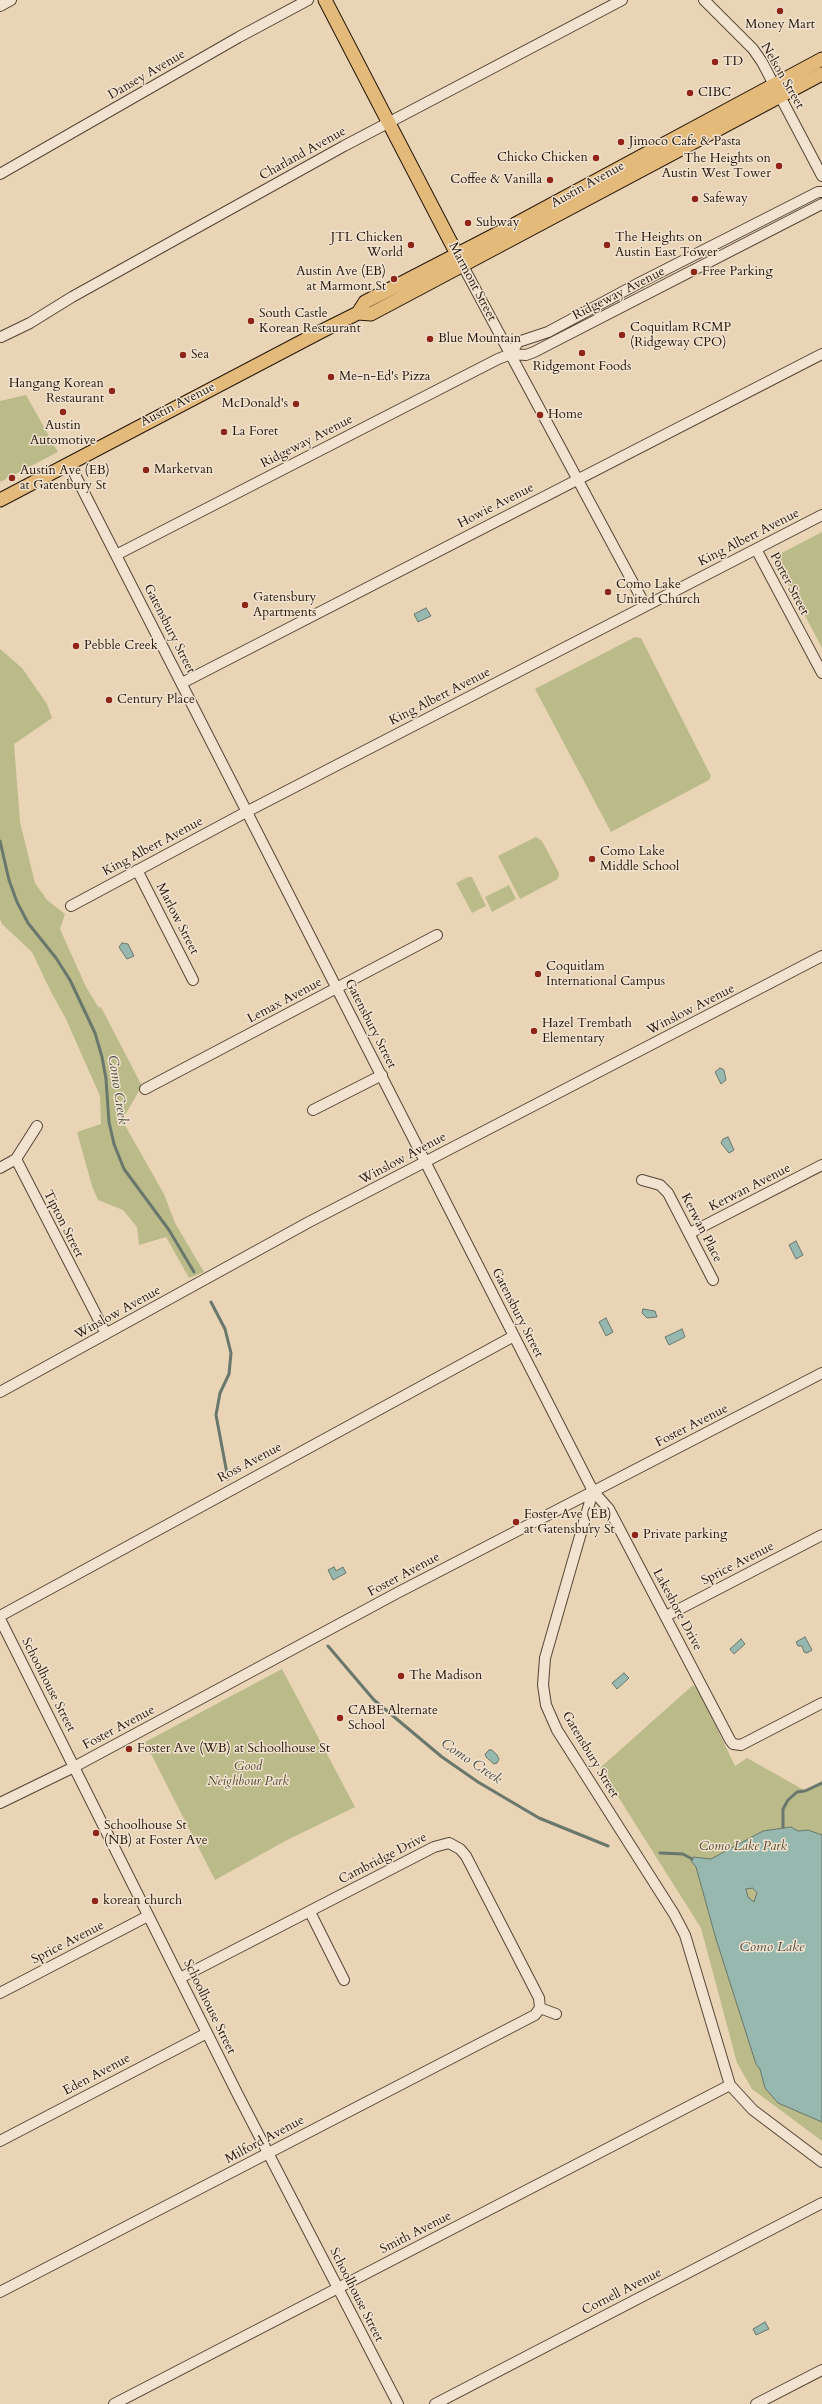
<!DOCTYPE html>
<style>
body{margin:0}
canvas{display:block;background:#e9d4b5}
</style>
<canvas width="822" height="2404"></canvas>
<script>
const g = document.querySelector('canvas').getContext('2d');
g.lineJoin = 'round';
function fill(path, color) { g.fillStyle = color; g.fill(path, 'evenodd'); }
const shape = rows => new Path2D(rows.map(r => 'M' + r).join(''));
function stroke(path, color, width, dash) { g.strokeStyle = color; g.lineWidth = width; g.lineCap = dash ? 'butt' : 'round'; g.setLineDash(dash || []); g.stroke(path); }
function drawText(font, color, halo, rows, align = 'center') {
  g.font = font + ' Cardo,serif'; g.lineWidth = 3; g.setLineDash([]); g.textBaseline = 'middle'; g.strokeStyle = halo; g.fillStyle = color; for (const [text, x, y, turn = 0] of rows) {
    g.save(); g.translate(x, y); g.rotate((+turn || 0) * Math.PI / 180); g.textAlign = isNaN(turn) ? turn : align; if (halo) g.strokeText(text, 0, 0); g.fillText(text, 0, 0); g.restore();
  }
}
const green = shape([
 [26,395,58,452,0,482,0,401],
 [822,532,822,648,774,557],
 [635,637,641,638,711,776,709,780,611,832,535,689],
 [0,649,22,668,47,704,52,718,14,744,20,822,35,883,47,900,65,914,60,929,86,987,99,1008,101,1007,142,1086,122,1120,164,1194,175,1223,204,1272,189,1278,166,1237,139,1245,137,1227,123,1210,98,1200,92,1186,77,1132,101,1124,100,1096,65,1017,51,992,32,952,2,924,0,919],
 [536,837,542,841,559,873,558,879,520,899,498,856],
 [468,877,472,877,486,906,472,913,456,883],
 [509,885,516,899,492,912,485,897],
 [282,1669,355,1807,287,1840,215,1880,145,1742],
 [693,1685,694,1687,696,1685,735,1766,747,1758,804,1790,822,1781,822,2141,752,2089,737,2063,701,1928,600,1768]
]);
const water = shape([
 [426,608,431,616,418,622,414,614,426,608],
 [122,943,128,944,134,956,127,959,119,947,122,943],
 [720,1068,724,1070,726,1080,721,1084,715,1072,720,1068],
 [728,1137,734,1150,729,1153,721,1143,723,1139,728,1137],
 [796,1241,803,1255,796,1259,789,1245,796,1241],
 [643,1309,655,1311,657,1317,647,1318,642,1313,643,1309],
 [606,1318,613,1332,606,1336,599,1322,606,1318],
 [682,1329,685,1337,669,1345,665,1337,682,1329],
 [334,1567,336,1571,343,1567,346,1573,333,1580,328,1570,334,1567],
 [805,1637,812,1650,807,1653,804,1652,802,1646,798,1646,796,1642,805,1637],
 [741,1639,745,1644,734,1654,730,1649,741,1639],
 [624,1673,629,1678,617,1689,612,1683,624,1673],
 [489,1750,492,1750,497,1755,499,1759,497,1763,494,1764,486,1757,485,1754,489,1750],
 [791,1827,798,1831,808,1830,822,1835,822,2122,778,2103,765,2088,760,2069,756,2064,716,1939,696,1867,691,1861,693,1857,711,1859,763,1831,791,1827],
 [746,1889,753,1888,757,1893,754,1902,748,1897,746,1889],
 [765,2322,769,2329,756,2335,753,2329,765,2322]
]);
const stream = shape([
 [0,841,9,880,17,902,28,923,56,958,70,980,95,1033,102,1057,106,1079,109,1122,114,1144,124,1169,169,1230,194,1272],
 [211,1302,225,1329,231,1353,229,1374,220,1393,216,1415,228,1479],
 [328,1646,374,1700,442,1757,478,1782,539,1818,608,1846],
 [783,1827,783,1809,788,1800,797,1792,805,1791,822,1783],
 [660,1853,683,1854,692,1859]
]);
const minor = shape([
 [704,0,753,49,762,62,822,176],
 [0,6,11,0],
 [0,174,239,37,308,0],
 [463,266,645,605],
 [1,337,30,323,72,297,344,146,622,0],
 [511,354,518,342,548,332,641,282,818,192,822,192],
 [69,463,593,1491,609,1509,730,1740,733,1744,741,1745,822,1703],
 [756,549,822,673],
 [116,555,498,359,511,354,526,355,534,352,822,204],
 [182,683,822,354],
 [137,870,193,980],
 [71,906,248,811,822,515],
 [145,1089,437,935],
 [313,1110,382,1075],
 [37,1126,16,1159,106,1334],
 [0,1168,16,1159],
 [642,1180,660,1185,668,1193,713,1280],
 [690,1233,822,1165],
 [0,1392,309,1222,822,956],
 [593,1491,545,1658,543,1685,546,1705,557,1730,674,1914,685,1935,730,2085,753,2110,822,2162],
 [0,1616,514,1336],
 [666,1616,822,1535],
 [0,1619,237,2093,398,2404],
 [0,1803,74,1767,397,1593,822,1373],
 [310,1912,344,1980],
 [180,1978,434,1847,449,1843,460,1849,466,1856,539,1998,540,2008],
 [0,1993,148,1916],
 [540,2008,556,2014],
 [0,2141,207,2033],
 [0,2292,535,2015,540,2008],
 [114,2404,730,2085],
 [435,2404,822,2203],
 [756,2404,822,2370]
]);
const major = shape([
 [325,0,461,262],
 [358,313,365,302,508,228,822,59],
 [0,500,322,331,358,313,371,314,822,74]
]);
const markers = [
 [780,11,4,"#8f2418"],
 [715,62,4,"#8f2418"],
 [690,93,4,"#8f2418"],
 [621,142,4,"#8f2418"],
 [596,158,4,"#8f2418"],
 [779,166,4,"#8f2418"],
 [550,180,4,"#8f2418"],
 [695,199,4,"#8f2418"],
 [468,223,4,"#8f2418"],
 [411,245,4,"#8f2418"],
 [607,245,4,"#8f2418"],
 [694,272,4,"#8f2418"],
 [394,279,4,"#8f2418"],
 [251,321,4,"#8f2418"],
 [622,335,4,"#8f2418"],
 [430,339,4,"#8f2418"],
 [582,353,4,"#8f2418"],
 [183,355,4,"#8f2418"],
 [331,377,4,"#8f2418"],
 [112,391,4,"#8f2418"],
 [296,404,4,"#8f2418"],
 [63,412,4,"#8f2418"],
 [540,415,4,"#8f2418"],
 [224,432,4,"#8f2418"],
 [146,470,4,"#8f2418"],
 [12,478,4,"#8f2418"],
 [608,592,4,"#8f2418"],
 [245,605,4,"#8f2418"],
 [76,646,4,"#8f2418"],
 [109,700,4,"#8f2418"],
 [592,859,4,"#8f2418"],
 [538,974,4,"#8f2418"],
 [534,1031,4,"#8f2418"],
 [516,1522,4,"#8f2418"],
 [635,1535,4,"#8f2418"],
 [401,1676,4,"#8f2418"],
 [340,1718,4,"#8f2418"],
 [129,1749,4,"#8f2418"],
 [96,1833,4,"#8f2418"],
 [95,1901,4,"#8f2418"]
];
const poiNames = [
 ["Money Mart",780,25,"center"],
 ["TD",723,62],
 ["CIBC",698,93],
 ["Jimoco Cafe & Pasta",629,142],
 ["Chicko Chicken",588,158,"right"],
 ["The Heights on",771,159,"right"],
 ["Austin West Tower",771,174,"right"],
 ["Coffee & Vanilla",542,180,"right"],
 ["Safeway",703,199],
 ["Subway",476,223],
 ["JTL Chicken",403,238,"right"],
 ["World",403,253,"right"],
 ["The Heights on",615,238],
 ["Austin East Tower",615,253],
 ["Austin Ave (EB)",386,272,"right"],
 ["at Marmont St",386,287,"right"],
 ["Free Parking",702,272],
 ["South Castle",259,314],
 ["Korean Restaurant",259,329],
 ["Coquitlam RCMP",630,328],
 ["(Ridgeway CPO)",630,343],
 ["Blue Mountain",438,339],
 ["Sea",191,355],
 ["Ridgemont Foods",582,367,"center"],
 ["Me-n-Ed's Pizza",339,377],
 ["Hangang Korean",104,384,"right"],
 ["Restaurant",104,399,"right"],
 ["McDonald's",288,404,"right"],
 ["Home",548,415],
 ["Austin",63,426,"center"],
 ["Automotive",63,441,"center"],
 ["La Foret",232,432],
 ["Marketvan",154,470],
 ["Austin Ave (EB)",20,471],
 ["at Gatenbury St",20,486],
 ["Como Lake",616,585],
 ["United Church",616,600],
 ["Gatensbury",253,598],
 ["Apartments",253,613],
 ["Pebble Creek",84,646],
 ["Century Place",117,700],
 ["Como Lake",600,852],
 ["Middle School",600,867],
 ["Coquitlam",546,967],
 ["International Campus",546,982],
 ["Hazel Trembath",542,1024],
 ["Elementary",542,1039],
 ["Foster Ave (EB)",524,1515],
 ["at Gatensbury St",524,1530],
 ["Private parking",643,1535],
 ["The Madison",409,1676],
 ["CABE Alternate",348,1711],
 ["School",348,1726],
 ["Foster Ave (WB) at Schoolhouse St",137,1749],
 ["Schoolhouse St",104,1826],
 ["(NB) at Foster Ave",104,1841],
 ["korean church",103,1901]
];
const streetNames = [
 ["Dansey Avenue",147,75,-30],
 ["Nelson Street",782,76,60],
 ["Charland Avenue",303,154,-29],
 ["Austin Avenue",588,185,-29],
 ["Marmont Street",472,282,62],
 ["Ridgeway Avenue",619,294,-27],
 ["Austin Avenue",178,405,-27],
 ["Ridgeway Avenue",307,442,-27],
 ["Howie Avenue",496,506,-27],
 ["King Albert Avenue",749,538,-27],
 ["Porter Street",789,584,62],
 ["Gatensbury Street",169,629,63],
 ["King Albert Avenue",440,697,-27],
 ["King Albert Avenue",153,847,-28],
 ["Marlow Street",177,919,63],
 ["Lemax Avenue",285,1001,-28],
 ["Winslow Avenue",691,1010,-27],
 ["Gatensbury Street",370,1024,63],
 ["Winslow Avenue",403,1159,-28],
 ["Kerwan Avenue",750,1188,-27],
 ["Tipton Street",63,1224,63],
 ["Kerwan Place",701,1228,63],
 ["Winslow Avenue",118,1313,-29],
 ["Gatensbury Street",517,1313,63],
 ["Foster Avenue",692,1426,-27],
 ["Ross Avenue",250,1463,-28],
 ["Sprice Avenue",738,1564,-27],
 ["Foster Avenue",404,1575,-28],
 ["Lakeshore Drive",677,1610,62],
 ["Schoolhouse Street",48,1685,63],
 ["Foster Avenue",119,1728,-28],
 ["Gatensbury Street",590,1755,59],
 ["Cambridge Drive",383,1859,-27],
 ["Sprice Avenue",68,1943,-27],
 ["Schoolhouse Street",209,2007,64],
 ["Eden Avenue",97,2075,-28],
 ["Milford Avenue",265,2140,-28],
 ["Smith Avenue",416,2233,-27],
 ["Cornell Avenue",622,2292,-27],
 ["Schoolhouse Street",356,2295,63]
];
const parkNames = [
 ["Good",248,1767],
 ["Neighbour Park",248,1782],
 ["Como Lake Park",743,1847]
];
const waterNames = [
 ["Como Creek",117,1090,81],
 ["Como Creek",471,1762,34],
 ["Como Lake",772,1948]
];
fill(green, '#bbbb8a');
fill(water, '#97b8ae');
stroke(water, '#69776d', 1);
stroke(stream, '#69776d', 3);
stroke(minor, '#564636', 12);
stroke(major, '#25160b', 15);
stroke(minor, '#f1e3cf', 10);
stroke(major, '#e4ba7a', 13);
for (const [x, y, r, color] of markers) { const dot = new Path2D(); dot.arc(x, y, r, 0, 2 * Math.PI); g.fillStyle = color; g.fill(dot); stroke(dot, '#f1e3cf', 1.5); }
drawText('13px', '#25160b', '#f1e3cf', poiNames, 'left');
drawText('13px', '#25160b', '#f1e3cf', streetNames);
drawText('italic 13px', '#524831', '#f1e3cf', parkNames);
drawText('italic 14px', '#4d4f44', '#f1e3cf', waterNames);
</script>
